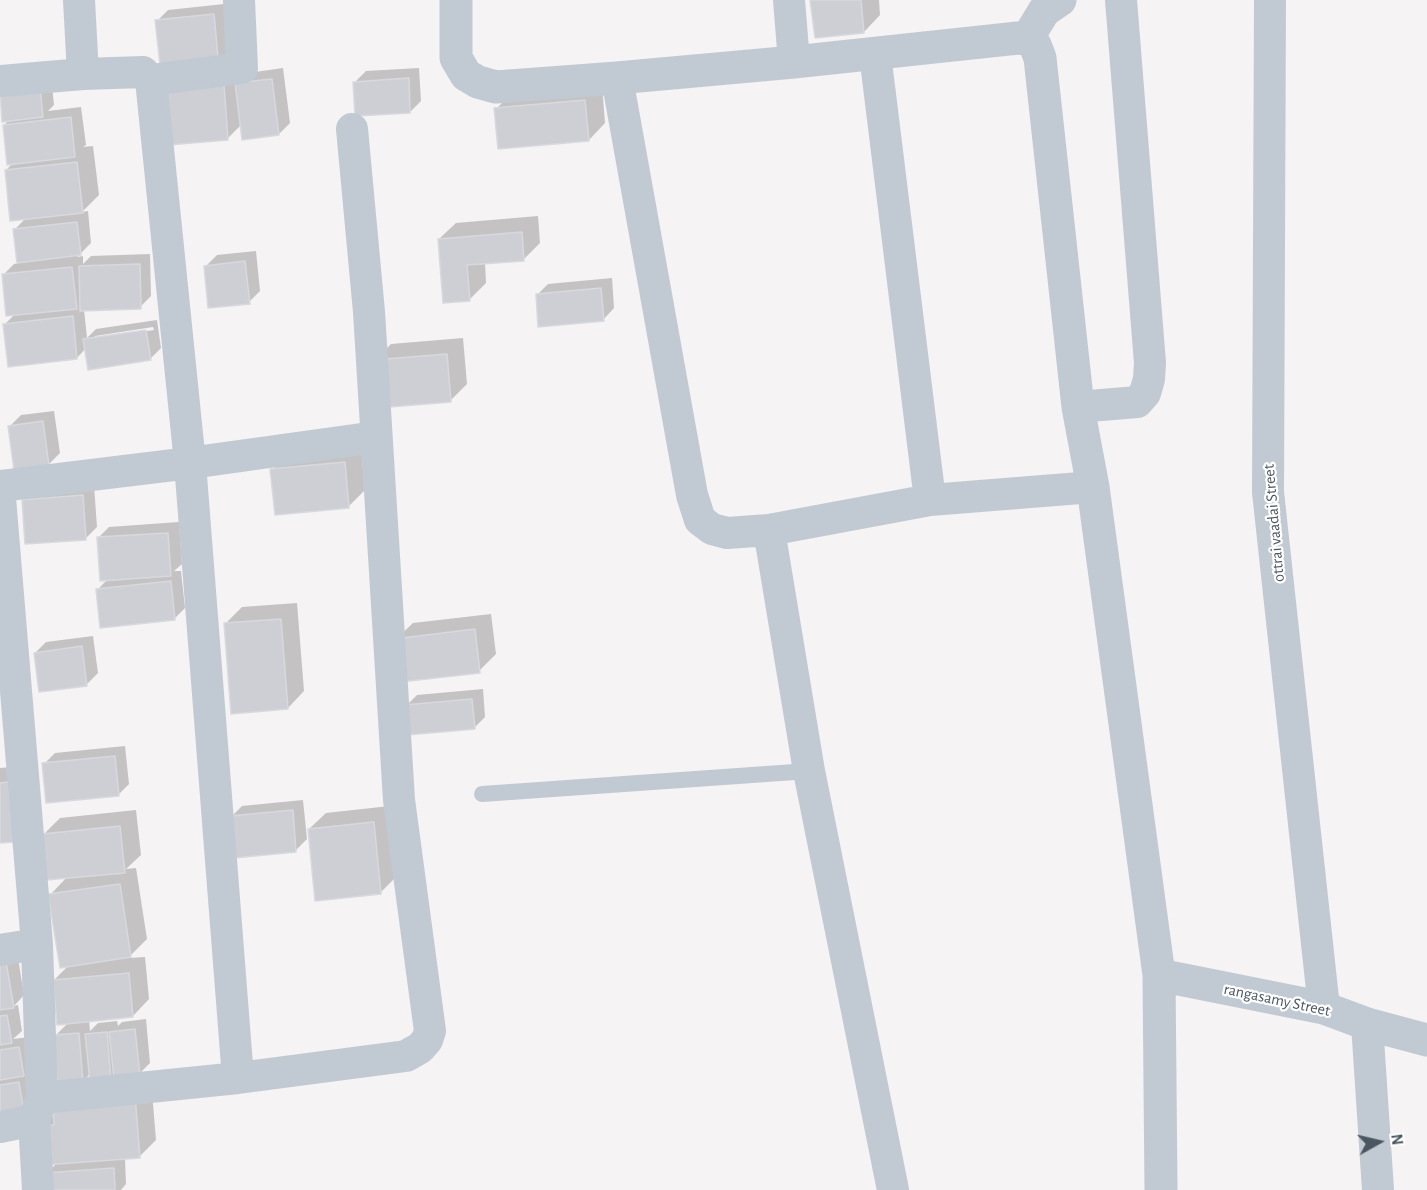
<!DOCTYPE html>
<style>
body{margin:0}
#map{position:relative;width:1427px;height:1190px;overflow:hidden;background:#f5f3f3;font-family:"Alegreya Sans",sans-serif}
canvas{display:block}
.north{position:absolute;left:1349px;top:1112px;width:60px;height:60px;-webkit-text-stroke:4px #fff;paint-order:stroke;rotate:82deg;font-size:16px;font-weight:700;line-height:24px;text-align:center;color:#4a5661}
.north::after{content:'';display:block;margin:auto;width:21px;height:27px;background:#4a5661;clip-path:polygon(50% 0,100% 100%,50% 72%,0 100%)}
</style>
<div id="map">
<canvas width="1427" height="1190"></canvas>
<div class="north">N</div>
</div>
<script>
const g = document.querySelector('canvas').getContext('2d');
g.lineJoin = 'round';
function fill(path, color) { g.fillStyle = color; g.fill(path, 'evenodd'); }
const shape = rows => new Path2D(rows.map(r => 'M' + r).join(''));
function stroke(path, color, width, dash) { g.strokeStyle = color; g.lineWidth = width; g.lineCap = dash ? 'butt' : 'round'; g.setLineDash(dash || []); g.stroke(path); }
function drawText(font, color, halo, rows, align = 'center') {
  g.font = font + ' "Alegreya Sans",sans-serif'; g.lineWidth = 4.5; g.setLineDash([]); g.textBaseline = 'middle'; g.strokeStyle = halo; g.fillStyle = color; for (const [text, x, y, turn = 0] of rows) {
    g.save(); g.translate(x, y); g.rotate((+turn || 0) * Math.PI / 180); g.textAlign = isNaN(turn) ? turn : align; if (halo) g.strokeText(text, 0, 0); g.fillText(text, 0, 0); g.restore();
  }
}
const shadow = shape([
 [812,0,879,0,880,15,864,32],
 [224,4,230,55,219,66,157,21,168,10],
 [283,68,290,123,279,134,242,124,227,139,165,90,248,73],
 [419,68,421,101,410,112,355,82,366,71],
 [51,76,54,105,48,111,81,107,86,145,83,147,93,146,99,195,82,212,88,211,91,243,77,257,83,256,83,264,91,256,150,254,151,296,140,307,84,309,87,338,96,329,157,320,161,348,150,359,86,348,77,358,5,324,15,314,3,275,14,264,19,263,15,229,27,217,6,170,14,162,4,125,10,119,3,120,0,95],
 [153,327,154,330,95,339,95,336],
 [602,84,605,123,589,140,496,109,513,92],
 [538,216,540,243,524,259,485,262,486,283,470,299,439,239,456,223],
 [256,251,260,291,249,302,206,266,217,255],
 [612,278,614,308,603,320,537,295,548,284],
 [463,338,467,384,450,401,374,361,391,344],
 [54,411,60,453,49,464,10,426,21,415],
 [361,446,365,490,348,507,272,470,289,453],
 [94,485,97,527,86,538,24,501,35,490],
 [179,522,182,564,174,571,181,571,185,608,174,619,98,589,108,579,98,538,109,527],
 [297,603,304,691,288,708,225,624,242,607],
 [491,614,496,654,479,671,396,639,413,623],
 [93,636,98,673,87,684,35,653,46,642],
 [483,689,485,717,474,728,406,706,417,695],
 [125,746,129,784,118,795,44,764,55,753],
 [24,766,0,841,0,768],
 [303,800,307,839,296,850,231,817,242,806],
 [390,806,397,876,380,893,309,829,326,813],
 [136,810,141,855,126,869,136,868,147,939,128,958,145,957,149,999,133,1016,89,1020,90,1031,98,1023,117,1021,118,1026,122,1022,146,1019,150,1063,139,1074,110,1079,90,1074,83,1081,55,1036,69,1022,54,980,69,965,50,895,68,876,44,834,60,818],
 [17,952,24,995,14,1006,18,1005,22,1031,13,1039,30,1037,34,1100,0,1115,0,954],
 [151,1080,156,1140,139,1157,125,1158,126,1184,121,1190,48,1190,47,1173,57,1163,42,1126,55,1114]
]);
const building = shape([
 [810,0,861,0,864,33,815,38,810,0],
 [214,14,219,68,161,73,155,20,214,14],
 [409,78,410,113,355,116,353,82,409,78],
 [272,79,279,135,242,140,235,83,272,79],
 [224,85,228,140,168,145,163,90,224,85],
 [40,87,43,117,2,122,0,91,40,87],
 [585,100,589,141,498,149,494,108,585,100],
 [71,117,75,157,7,165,3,125,71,117],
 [77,162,83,213,10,221,5,170,77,162],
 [77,222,81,255,17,263,13,229,77,222],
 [522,232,524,261,467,265,470,301,443,303,438,239,522,232],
 [245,261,250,304,208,308,204,266,245,261],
 [140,264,141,309,80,311,79,266,140,264],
 [72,267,77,309,6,316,2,274,72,267],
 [601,288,604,321,538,327,536,294,601,288],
 [73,316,77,359,8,367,3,324,73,316],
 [146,330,151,360,88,370,83,339,146,330],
 [447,354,451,402,377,408,373,360,447,354],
 [43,421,49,466,14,470,8,426,43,421],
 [345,462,349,508,275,515,270,469,345,462],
 [83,495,86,540,25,544,22,500,83,495],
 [168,533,171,576,100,581,97,537,168,533],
 [171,581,175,620,100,628,96,589,171,581],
 [281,619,288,709,231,714,224,623,281,619],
 [475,629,480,673,400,682,394,639,475,629],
 [82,646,87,686,39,692,34,653,82,646],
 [472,699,475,729,407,735,404,705,472,699],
 [115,756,119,796,46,803,42,763,115,756],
 [8,782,14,842,0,843,0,783,8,782],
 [293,810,296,852,234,858,230,816,293,810],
 [374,822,381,894,315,901,308,829,374,822],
 [120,826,125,873,46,880,42,834,120,826],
 [120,884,131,957,60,968,48,894,120,884],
 [6,962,14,1008,0,1010,0,963,6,962],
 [129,973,133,1017,57,1025,53,980,129,973],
 [7,1015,12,1043,0,1045,0,1016,7,1015],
 [135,1029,140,1076,114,1078,109,1032,135,1029],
 [107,1032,111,1080,90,1082,85,1034,107,1032],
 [79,1033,83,1083,58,1085,53,1035,79,1033],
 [19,1047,24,1076,0,1080,0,1050,19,1047],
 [19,1082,24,1112,0,1116,0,1085,19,1082],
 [135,1095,140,1158,44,1165,41,1126,54,1125,53,1102,135,1095],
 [114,1168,115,1190,47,1190,45,1173,114,1168]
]);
const service = shape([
 [482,794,809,771]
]);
const minor = shape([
 [79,0,83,74],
 [789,0,794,62],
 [1270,0,1268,492,1324,1008],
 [875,54,930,500],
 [617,78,692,495,700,520,712,529,727,533,769,530,930,500,1093,487],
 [151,80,190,463,238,1078],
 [0,81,83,74,143,72,151,80,242,68,239,0],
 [1078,407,1137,402,1145,393,1149,379,1150,363,1121,0],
 [0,486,190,463,376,437],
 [0,498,37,944,42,1098,34,1120,0,1127],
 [769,530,809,771,893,1190],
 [0,950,37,944],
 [1367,1024,1378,1190],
 [42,1098,238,1078,406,1056,420,1048,427,1040,430,1031,399,800,369,312,352,129],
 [34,1120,38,1190]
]);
const tertiary = shape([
 [456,0,456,58,466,75,478,82,496,87,617,78,794,62,1018,38,1027,39,1035,45,1040,58,1078,407,1093,487,1159,975,1161,1190],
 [1027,39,1044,11,1060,0],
 [1159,975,1324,1008,1367,1024,1427,1040]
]);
const streetNames = [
 ["ottrai vaadai Street",1274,523,-95],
 ["rangasamy Street",1277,1000,12]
];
fill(shadow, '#0003');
fill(building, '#cdcfd5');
stroke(building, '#d7d9de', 1.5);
stroke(service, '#c1cad2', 16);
stroke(minor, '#c1cad2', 32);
stroke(tertiary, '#c1cad2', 33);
drawText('16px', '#4a5661', '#fff', streetNames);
</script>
